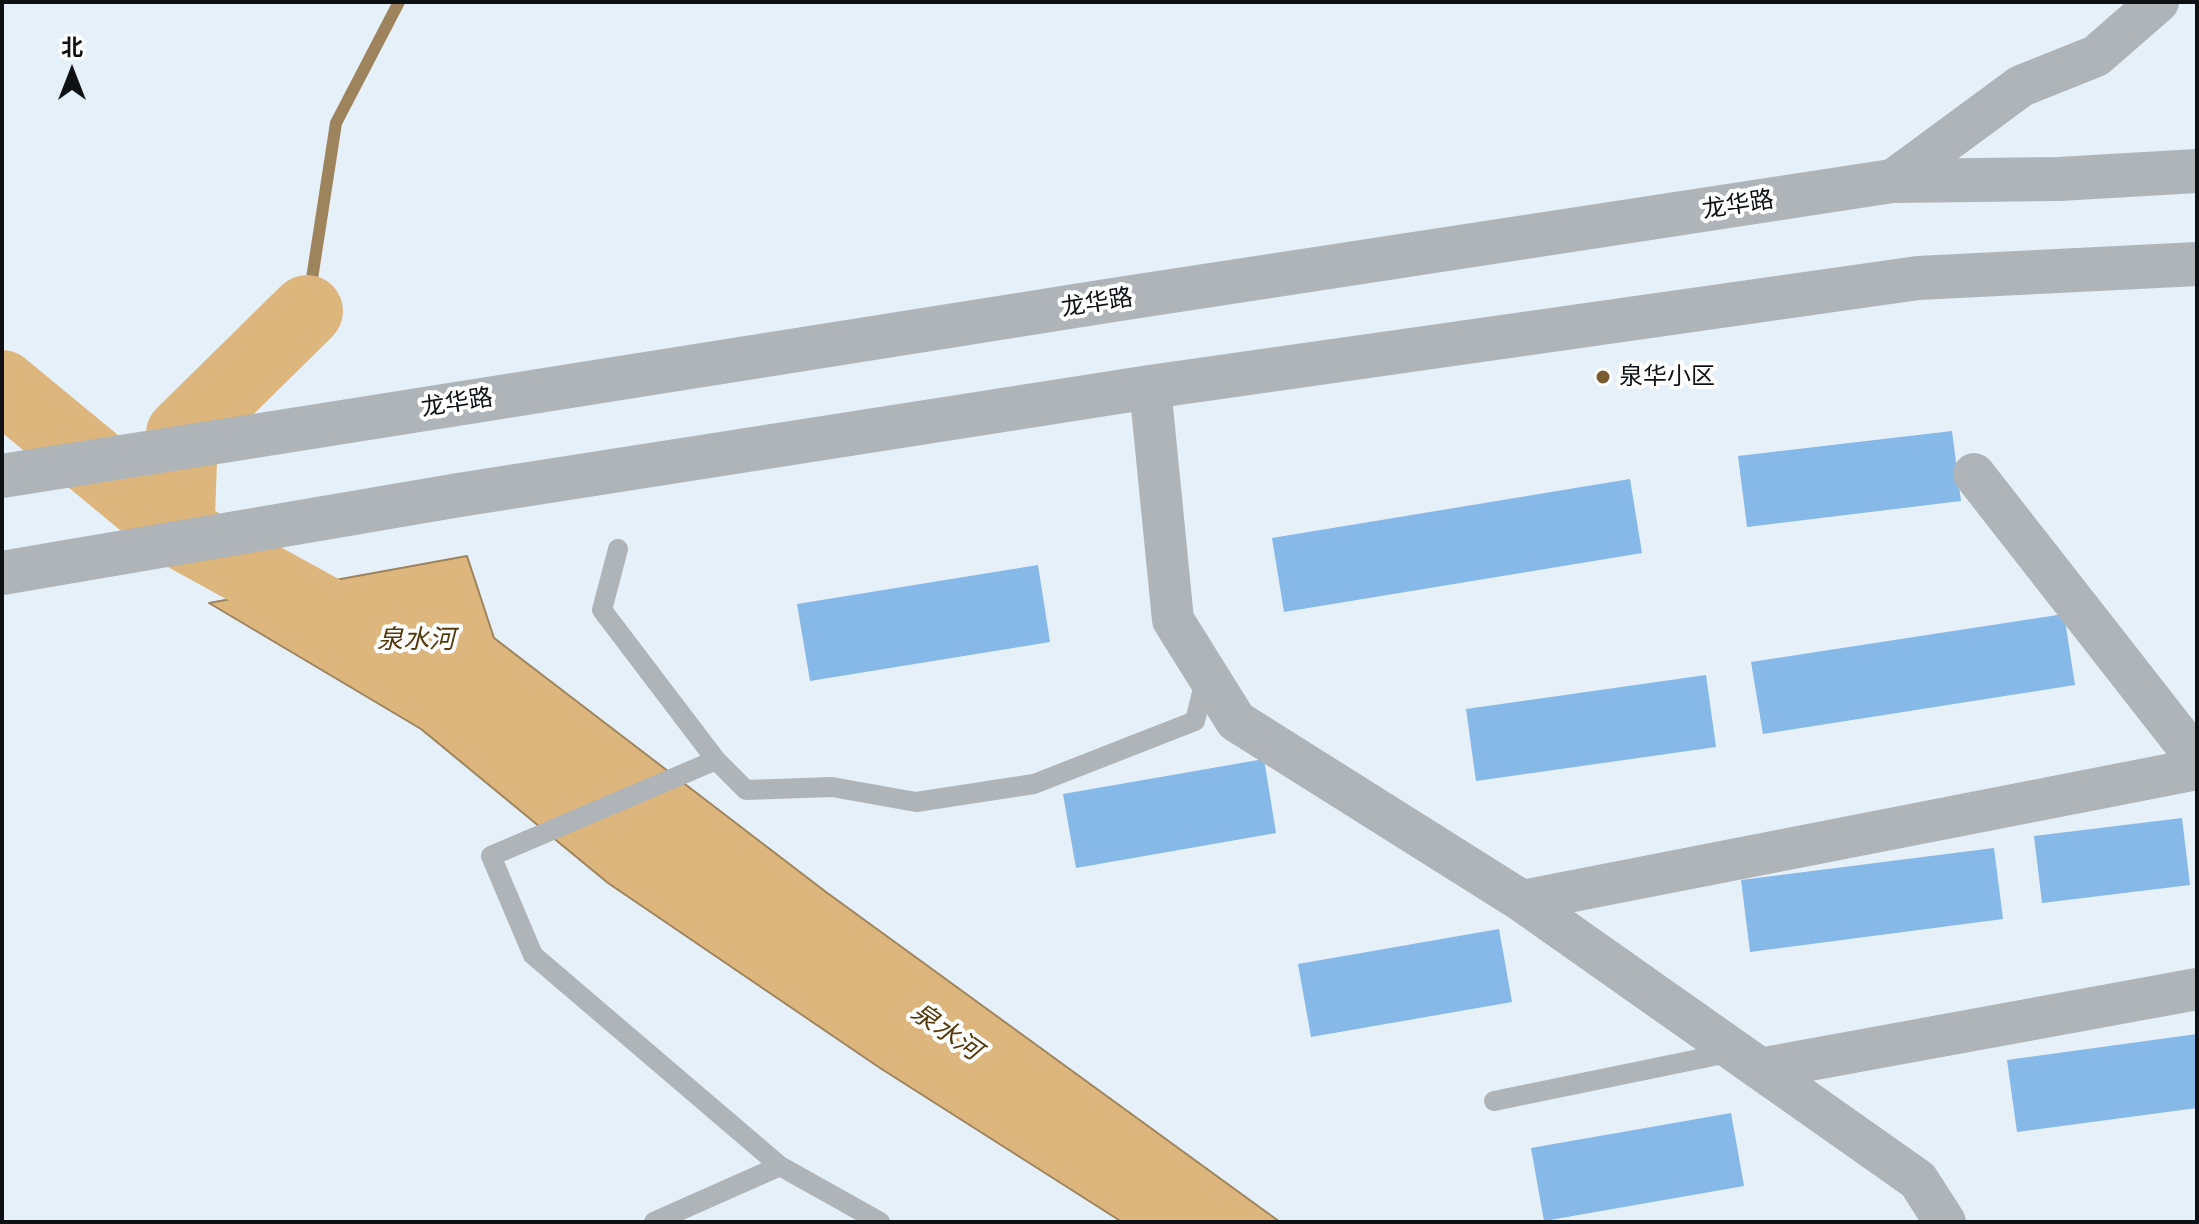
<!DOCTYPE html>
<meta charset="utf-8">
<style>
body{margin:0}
#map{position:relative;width:2199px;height:1224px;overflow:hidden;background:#e6f0f9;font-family:"Alegreya Sans","Noto Sans SC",sans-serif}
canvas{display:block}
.frame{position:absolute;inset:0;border:4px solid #0d1114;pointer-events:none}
.north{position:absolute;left:32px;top:32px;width:80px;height:80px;-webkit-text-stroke:6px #fff;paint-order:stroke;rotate:0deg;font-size:22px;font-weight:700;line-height:32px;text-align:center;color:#0d1114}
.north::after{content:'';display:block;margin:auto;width:28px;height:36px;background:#0d1114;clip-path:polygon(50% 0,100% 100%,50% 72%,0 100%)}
</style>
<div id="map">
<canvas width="2199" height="1224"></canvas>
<div class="frame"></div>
<div class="north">北</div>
</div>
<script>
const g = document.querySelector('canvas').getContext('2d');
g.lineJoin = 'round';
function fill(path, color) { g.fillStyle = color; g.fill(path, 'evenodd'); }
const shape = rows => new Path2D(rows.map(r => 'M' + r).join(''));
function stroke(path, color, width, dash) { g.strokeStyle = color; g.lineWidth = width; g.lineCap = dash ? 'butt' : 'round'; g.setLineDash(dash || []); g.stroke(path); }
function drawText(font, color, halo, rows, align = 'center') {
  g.font = font + ' "Alegreya Sans","Noto Sans SC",sans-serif'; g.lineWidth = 8; g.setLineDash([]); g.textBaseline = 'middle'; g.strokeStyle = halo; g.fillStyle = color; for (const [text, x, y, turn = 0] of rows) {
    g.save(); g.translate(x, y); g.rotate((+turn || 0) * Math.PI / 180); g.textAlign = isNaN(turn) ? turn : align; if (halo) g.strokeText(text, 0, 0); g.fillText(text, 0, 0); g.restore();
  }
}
const water = shape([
 [467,556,494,638,826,892,1280,1222,1122,1222,880,1068,608,883,421,729,209,603,467,556]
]);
const stream = shape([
 [307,311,336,123,399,2]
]);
const river = shape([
 [2,386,179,532,371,638],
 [179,516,182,434,307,311]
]);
const building = shape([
 [1952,431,1961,501,1747,527,1738,456],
 [1630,479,1642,553,1284,612,1272,538],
 [1038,565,1050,642,810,681,797,604],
 [2064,614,2075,685,1763,734,1751,662],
 [1706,675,1716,747,1476,781,1466,709],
 [1264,759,1276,833,1076,868,1063,794],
 [2182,818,2190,885,2042,903,2034,836],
 [1994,848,2003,919,1750,952,1741,880],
 [1499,929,1512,1002,1311,1037,1298,964],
 [2197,1034,2197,1108,2017,1132,2007,1060],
 [1731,1113,1744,1186,1544,1221,1531,1148]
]);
const service = shape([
 [618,549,602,610,716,760,746,790,832,787,916,802,1034,784,1195,721,1206,676],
 [716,760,491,856,533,955,780,1166,880,1222],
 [1494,1101,1733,1052],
 [654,1222,780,1166]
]);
const minor = shape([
 [1892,181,2021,86,2096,56,2158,2],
 [1150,387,1173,620,1236,721,1522,901,1918,1180,1945,1222],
 [1974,474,2197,759],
 [1522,901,2197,769],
 [1760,1069,2197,989]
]);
const tertiary = shape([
 [2,476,1113,300,1892,181,2059,179,2197,171],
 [2,573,459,495,1150,387,1918,278,2197,264]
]);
const markers = [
 [1603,377,8,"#795d30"]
];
const streetNames = [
 ["龙华路",1738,205,-9],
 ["龙华路",1097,303,-9],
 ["龙华路",457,403,-9]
];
const poiNames = [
 ["泉华小区",1619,377]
];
const waterNames = [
 ["泉水河",416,640],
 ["泉水河",946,1032,35]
];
fill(water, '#dcb67c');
stroke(water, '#9e845d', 2);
stroke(stream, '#9e845d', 12);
stroke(river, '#dcb67c', 72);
fill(building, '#86b8e8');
stroke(service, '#afb4b8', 20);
stroke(minor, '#afb4b8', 42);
stroke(tertiary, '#afb4b8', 44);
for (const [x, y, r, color] of markers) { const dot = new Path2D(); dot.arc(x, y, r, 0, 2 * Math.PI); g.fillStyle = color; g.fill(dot); stroke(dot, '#fff', 3); }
drawText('24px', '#0d1114', '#fff', streetNames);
drawText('24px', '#0d1114', '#fff', poiNames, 'left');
drawText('italic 26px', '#553b0c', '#fff', waterNames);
</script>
